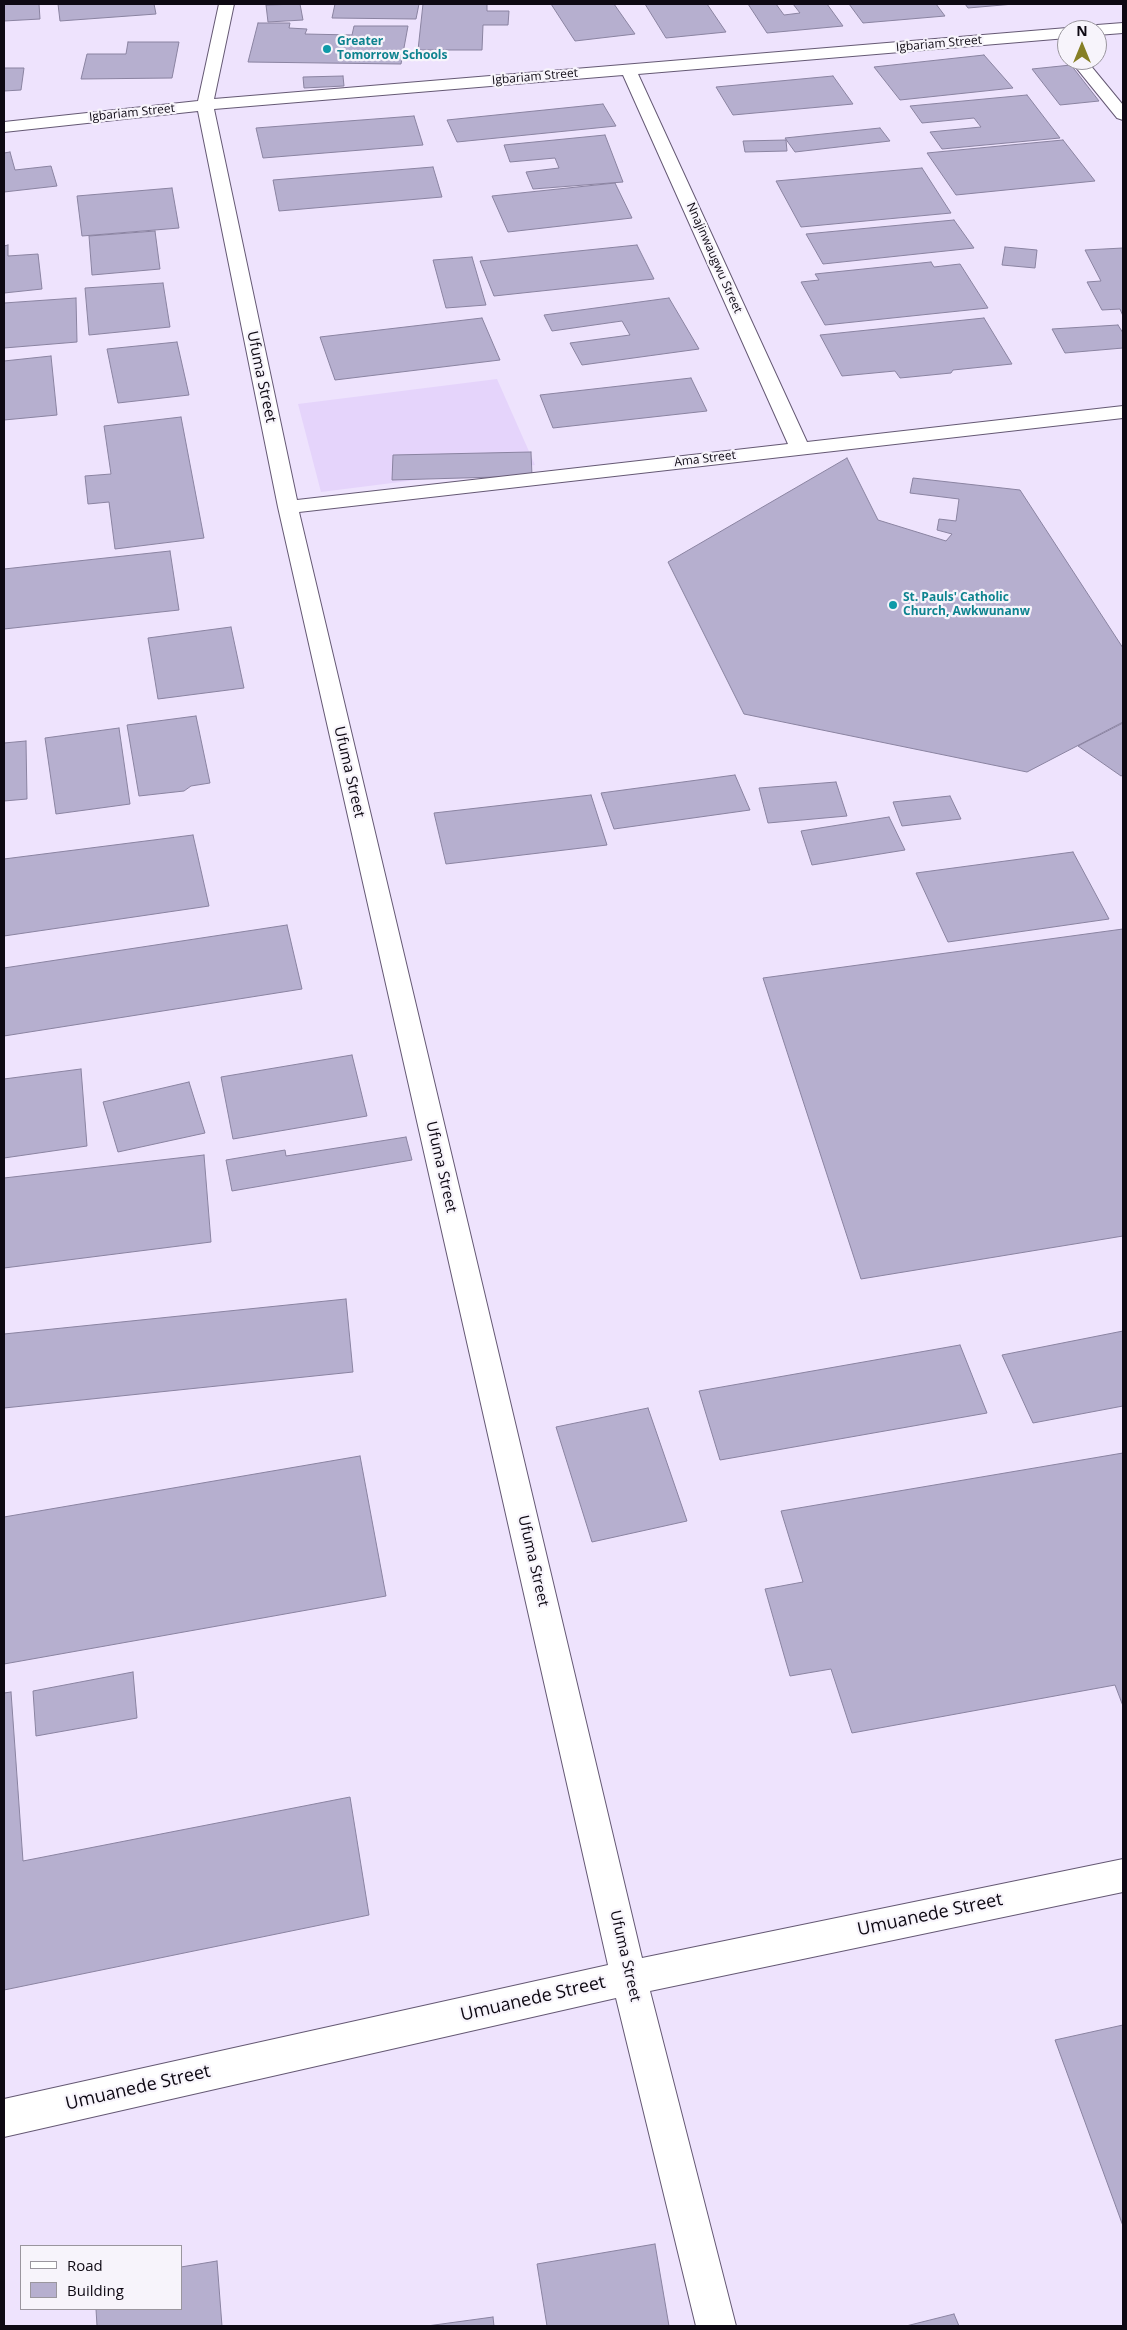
<!DOCTYPE html>
<style>
body{margin:0}
#map{position:relative;width:1127px;height:2330px;overflow:hidden;background:#eee3fd;font-family:"Open Sans",sans-serif}
canvas{display:block}
.frame{position:absolute;inset:0;border:5px solid #0e0913;pointer-events:none}
.legend{position:absolute;left:20px;top:2245px;width:162px;height:65px;box-sizing:border-box;background:#f7f4fb;border:1px solid #9a969e;margin:0;padding:6px 9px;list-style:none;font-size:15px;color:#0e0913}
.legend li{display:flex;align-items:center;gap:10px;height:25px}
.legend b{width:25px;border:1px solid #9a969e}
.north{position:absolute;left:1057px;top:20px;width:50px;height:50px;box-sizing:border-box;background:#f7f4fb;border:1px solid #9a969e;border-radius:50%;rotate:0deg;font-size:14px;font-weight:700;line-height:20px;text-align:center;color:#0e0913}
.north::after{content:'';display:block;margin:auto;width:18px;height:22px;background:#867f26;clip-path:polygon(50% 0,100% 100%,50% 72%,0 100%)}
</style>
<div id="map">
<canvas width="1127" height="2330"></canvas>
<div class="frame"></div>
<ul class="legend">
<li><b style="height:6px;background:#fff"></b>Road</li>
<li><b style="height:14px;background:#b6afcf"></b>Building</li>
</ul>
<div class="north">N</div>
</div>
<script>
const g = document.querySelector('canvas').getContext('2d');
g.lineJoin = 'round';
function fill(path, color) { g.fillStyle = color; g.fill(path, 'evenodd'); }
const shape = rows => new Path2D(rows.map(r => 'M' + r).join(''));
function stroke(path, color, width, dash) { g.strokeStyle = color; g.lineWidth = width; g.lineCap = dash ? 'butt' : 'round'; g.setLineDash(dash || []); g.stroke(path); }
function drawText(font, color, halo, rows, align = 'center') {
  g.font = font + ' "Open Sans",sans-serif'; g.lineWidth = 4.5; g.setLineDash([]); g.textBaseline = 'middle'; g.strokeStyle = halo; g.fillStyle = color; for (const [text, x, y, turn = 0] of rows) {
    g.save(); g.translate(x, y); g.rotate((+turn || 0) * Math.PI / 180); g.textAlign = isNaN(turn) ? turn : align; if (halo) g.strokeText(text, 0, 0); g.fillText(text, 0, 0); g.restore();
  }
}
const built = shape([
 [497,379,535,465,321,492,298,404]
]);
const building = shape([
 [4,4,39,4,40,19,4,21,4,4],
 [58,4,154,4,156,14,60,21,58,4],
 [300,4,303,20,268,22,266,5,300,4],
 [335,4,419,4,416,19,332,18,335,4],
 [423,4,487,4,487,11,509,11,508,25,483,25,482,50,418,50,423,4],
 [551,4,614,4,635,34,575,41,551,4],
 [645,4,707,4,726,32,666,38,645,4],
 [748,4,776,4,784,15,800,13,793,4,827,4,843,26,767,33,748,4],
 [849,4,936,4,945,16,863,23,849,4],
 [965,4,1014,4,968,8,965,4],
 [258,23,290,23,289,28,307,29,305,34,352,35,354,26,408,26,401,64,248,62,258,23],
 [128,42,179,42,172,78,81,79,87,54,126,54,128,42],
 [984,55,1013,88,900,100,874,67,984,55],
 [1071,65,1099,101,1060,105,1032,69,1071,65],
 [4,68,24,68,21,90,4,91,4,68],
 [343,76,344,86,304,88,303,77,343,76],
 [833,76,853,104,733,115,716,87,833,76],
 [1027,95,1060,138,942,149,930,132,981,127,974,118,922,123,910,106,1027,95],
 [603,104,616,126,457,142,447,120,603,104],
 [414,116,423,145,263,158,256,128,414,116],
 [880,128,890,141,795,152,785,138,880,128],
 [605,135,623,182,533,189,526,172,559,168,555,158,510,162,504,145,605,135],
 [786,140,787,151,745,152,743,141,786,140],
 [1063,140,1095,181,956,195,927,153,1063,140],
 [10,152,15,170,51,166,57,186,4,192,4,153,10,152],
 [433,167,442,197,279,211,273,180,433,167],
 [922,168,951,213,801,227,776,181,922,168],
 [615,183,632,218,508,232,492,196,615,183],
 [172,188,179,228,82,236,77,196,172,188],
 [954,220,974,248,823,264,806,234,954,220],
 [155,231,160,269,92,275,89,236,155,231],
 [8,245,8,256,38,254,42,289,4,293,4,246,8,245],
 [637,245,654,279,494,296,480,261,637,245],
 [1005,247,1037,250,1035,268,1002,265,1005,247],
 [1123,248,1123,316,1120,309,1102,310,1087,282,1101,281,1085,250,1123,248],
 [472,257,486,305,446,308,433,260,472,257],
 [931,262,934,267,960,264,988,308,825,325,801,282,819,280,815,274,931,262],
 [163,283,170,327,89,335,85,288,163,283],
 [76,298,77,342,4,348,4,303,76,298],
 [669,298,699,349,582,365,570,343,630,335,622,321,552,331,544,315,669,298],
 [482,318,500,360,335,380,320,337,482,318],
 [984,318,1012,364,953,370,951,373,900,378,895,371,842,376,820,335,984,318],
 [1118,325,1123,333,1123,348,1065,353,1052,329,1118,325],
 [177,342,189,395,118,403,107,349,177,342],
 [51,356,57,415,4,420,4,361,51,356],
 [691,378,707,411,553,428,540,395,691,378],
 [181,417,204,538,115,549,109,502,88,504,85,476,111,474,104,426,181,417],
 [531,452,532,476,392,480,393,455,531,452],
 [847,458,878,520,946,541,952,534,937,530,939,519,956,521,959,499,910,493,913,478,1020,490,1123,648,1123,722,1027,772,744,714,668,562,847,458],
 [170,551,179,610,4,629,4,569,170,551],
 [231,627,244,688,158,699,148,638,231,627],
 [196,716,210,783,191,786,184,791,139,796,127,725,196,716],
 [1123,723,1123,775,1121,776,1078,746,1123,723],
 [119,728,130,804,56,814,45,738,119,728],
 [26,741,27,799,4,801,4,743,26,741],
 [735,775,750,810,614,829,601,793,735,775],
 [836,782,847,816,768,823,759,788,836,782],
 [591,795,607,845,446,864,434,813,591,795],
 [950,796,961,819,902,826,893,802,950,796],
 [889,817,905,850,812,865,801,831,889,817],
 [193,835,209,906,4,936,4,859,193,835],
 [1073,852,1109,919,948,942,916,873,1073,852],
 [287,925,302,989,4,1036,4,968,287,925],
 [1123,929,1123,1236,861,1279,763,978,1123,929],
 [352,1055,367,1116,233,1139,221,1077,352,1055],
 [81,1069,87,1146,4,1158,4,1079,81,1069],
 [189,1082,205,1133,118,1152,103,1102,189,1082],
 [406,1137,412,1160,232,1191,226,1160,285,1150,286,1156,406,1137],
 [204,1155,211,1242,4,1268,4,1178,204,1155],
 [346,1299,353,1372,4,1408,4,1334,346,1299],
 [1123,1331,1123,1406,1033,1423,1002,1355,1123,1331],
 [960,1345,987,1413,720,1460,699,1391,960,1345],
 [648,1408,687,1521,592,1542,556,1427,648,1408],
 [1123,1453,1123,1706,1115,1685,852,1733,831,1669,790,1676,765,1589,803,1582,781,1511,1123,1453],
 [360,1456,386,1596,4,1664,4,1517,360,1456],
 [133,1672,137,1718,36,1736,33,1691,133,1672],
 [11,1692,23,1861,350,1797,369,1915,4,1990,4,1693,11,1692],
 [1123,2025,1123,2226,1055,2040,1123,2025],
 [655,2244,669,2326,547,2326,537,2264,655,2244],
 [217,2261,222,2326,97,2326,96,2309,181,2309,181,2267,217,2261],
 [954,2314,959,2326,906,2326,954,2314],
 [493,2317,494,2326,427,2326,493,2317]
]);
const minor = shape([
 [219,4,234,4,214,99,1067,28,1073,30,1067,30,1067,38,638,74,807,442,1123,406,1123,418,299,512,642,1958,1123,1859,1123,1892,650,1991,736,2326,696,2326,616,1998,4,2137,4,2099,608,1965,278,507,198,111,4,132,4,122,198,101,219,4],
 [623,75,788,444,297,500,214,109,623,75],
 [1123,23,1123,33,1097,35,1097,30,1089,30,1097,25,1123,23],
 [1070,60,1086,60,1123,105,1123,120,1117,118,1070,60]
]);
const markers = [
 [327,49,5,"#0f9aa8"],
 [893,605,5,"#0f9aa8"]
];
const farCulturenames = [
 ["Greater",337,42],
 ["Tomorrow Schools",337,56],
 ["St. Pauls' Catholic",903,598],
 ["Church, Awkwunanw",903,612]
];
const farStreetnames = [
 ["Igbariam Street",939,44,-5],
 ["Igbariam Street",535,77,-5],
 ["Igbariam Street",132,113,-6],
 ["Nnajinwaugwu Street",714,258,66],
 ["Ama Street",705,459,-7]
];
const streetNames = [
 ["Ufuma Street",261,377,78],
 ["Ufuma Street",349,772,77],
 ["Ufuma Street",441,1167,77],
 ["Ufuma Street",533,1561,77],
 ["Ufuma Street",625,1956,77]
];
const nearStreetnames = [
 ["Umuanede Street",930,1915,-12],
 ["Umuanede Street",533,1999,-13],
 ["Umuanede Street",138,2088,-13]
];
fill(built, '#e5d4fb');
fill(building, '#b6afcf');
stroke(building, '#8a83a1', 1);
stroke(minor, '#655974', 2);
fill(minor, '#fff');
for (const [x, y, r, color] of markers) { const dot = new Path2D(); dot.arc(x, y, r, 0, 2 * Math.PI); g.fillStyle = color; g.fill(dot); stroke(dot, '#f7f4fb', 2); }
drawText('bold 12px', '#0d838f', '#f7f4fb', farCulturenames, 'left');
drawText('12px', '#0e0913', '#f7f4fb', farStreetnames);
drawText('15px', '#0e0913', '#f7f4fb', streetNames);
drawText('18px', '#0e0913', '#f7f4fb', nearStreetnames);
</script>
